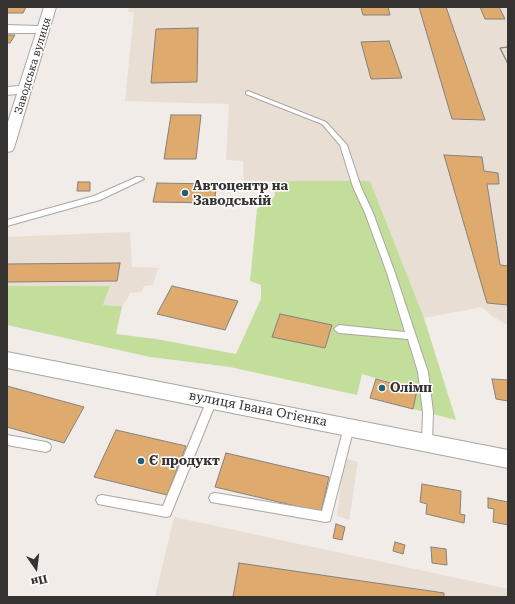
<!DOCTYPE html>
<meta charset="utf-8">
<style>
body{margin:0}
#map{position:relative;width:515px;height:604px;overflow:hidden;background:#f1ece7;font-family:"Roboto Serif",serif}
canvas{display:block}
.frame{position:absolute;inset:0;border:8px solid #353331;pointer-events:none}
.north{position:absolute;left:16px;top:548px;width:40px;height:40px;-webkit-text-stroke:3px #fff;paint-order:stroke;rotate:166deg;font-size:11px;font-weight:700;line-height:16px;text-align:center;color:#353331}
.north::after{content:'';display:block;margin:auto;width:14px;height:18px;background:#353331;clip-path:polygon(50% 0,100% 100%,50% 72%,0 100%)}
</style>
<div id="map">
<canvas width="515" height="604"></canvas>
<div class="frame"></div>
<div class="north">Пн</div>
</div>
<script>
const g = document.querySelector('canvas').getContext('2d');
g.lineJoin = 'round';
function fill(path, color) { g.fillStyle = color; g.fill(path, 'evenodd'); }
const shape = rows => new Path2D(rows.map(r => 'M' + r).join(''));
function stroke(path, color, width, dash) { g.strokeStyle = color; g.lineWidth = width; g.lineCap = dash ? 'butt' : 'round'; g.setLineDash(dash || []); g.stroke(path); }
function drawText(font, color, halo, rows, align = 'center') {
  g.font = font + ' "Roboto Serif",serif'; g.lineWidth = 3; g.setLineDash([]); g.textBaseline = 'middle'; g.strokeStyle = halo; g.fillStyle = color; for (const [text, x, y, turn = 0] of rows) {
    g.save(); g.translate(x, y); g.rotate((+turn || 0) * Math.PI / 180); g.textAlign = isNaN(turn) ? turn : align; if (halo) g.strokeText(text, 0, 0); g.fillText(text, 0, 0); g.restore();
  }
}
const built = shape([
 [129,7,508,7,508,325,493,317,482,307,424,318,370,181,244,181,243,161,226,160,229,104,125,101,134,12,128,12],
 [130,232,132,267,158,268,153,285,144,286,141,292,130,293,128,298,122,306,103,305,110,286,7,286,7,237],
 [344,458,358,462,349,520,337,516],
 [174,517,508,589,508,597,155,597]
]);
const green = shape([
 [274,181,370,181,424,318,456,420,413,409,417,390,362,374,357,395,230,367,150,357,7,325,7,286,110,286,103,305,122,306,116,334,156,339,236,354,261,299,261,285,250,281,257,209,275,196]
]);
const building = shape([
 [7,7,26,7,23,13,7,13,7,7],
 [361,7,388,7,390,15,363,15,361,7],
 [419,7,446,7,485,120,452,119,419,7],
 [480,7,499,7,505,19,485,19,480,7],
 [198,28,197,82,151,83,156,29,198,28],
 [7,35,15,35,10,43,7,43,7,35],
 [389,41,402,78,371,79,361,42,389,41],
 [508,47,508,64,500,48,508,47],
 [508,47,508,64,500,48,508,47],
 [171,115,201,115,196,159,164,159,171,115],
 [444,155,482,157,484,171,498,173,499,184,487,184,500,265,508,266,508,305,487,303,444,155],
 [78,182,90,182,90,191,77,191,78,182],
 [157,183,217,184,214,203,153,202,157,183],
 [120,263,117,281,7,282,7,264,120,263],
 [172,286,238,301,225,330,157,314,172,286],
 [280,314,332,325,325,348,272,337,280,314],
 [376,379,417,390,413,409,370,398,376,379],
 [492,379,508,380,508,401,496,399,492,379],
 [7,386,84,407,64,443,7,427,7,386],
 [116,430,186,446,167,495,94,477,116,430],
 [226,453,329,477,321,512,215,487,226,453],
 [422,484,461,491,460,514,465,515,464,523,426,514,427,504,420,502,422,484],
 [488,498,508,502,508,525,493,522,494,509,488,508,488,498],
 [336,524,345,527,342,540,333,538,336,524],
 [395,542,405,545,403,554,393,551,395,542],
 [431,547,446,549,447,565,432,563,431,547],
 [239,563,444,593,444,597,233,597,239,563]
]);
const service = shape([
 [248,91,326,122,347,145,361,187,373,213,395,273,428,372,433,412,432,442,431,445,427,447,423,445,422,442,423,412,418,372,408,339,339,333,336,331,334,329,336,327,339,325,405,332,387,273,365,213,353,187,340,145,322,124,246,94,246,92,248,91],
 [137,177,140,177,144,179,100,200,7,226,7,220,94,196,137,177],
 [212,396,216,397,217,400,170,516,166,517,98,504,96,500,98,496,102,495,163,506,207,400,208,397,212,396],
 [349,423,353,424,354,427,330,521,326,522,211,502,209,498,211,494,215,493,322,511,344,427,345,424,349,423],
 [7,435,46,442,50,444,51,447,50,450,46,452,7,445,7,435]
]);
const minor = shape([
 [44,7,56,7,14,148,12,151,7,152,7,125,17,94,7,95,7,87,19,86,36,33,7,33,7,25,38,26,44,7],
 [7,352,508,450,508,468,7,368,7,352]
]);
const markers = [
 [185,193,4,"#236077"],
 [382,388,4,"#236077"],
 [141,461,4,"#236077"]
];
const farStreetnames = [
 ["Заводська вулиця",33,66,-73]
];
const poiNames = [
 ["Автоцентр на",193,186],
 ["Заводській",193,201],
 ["Олімп",390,388],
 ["Є продукт",149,461]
];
const streetNames = [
 ["вулиця Івана Огієнка",258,409,11]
];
fill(built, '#e8ded4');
fill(green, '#c3de9b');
fill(building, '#dfaa6e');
stroke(building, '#85817d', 1);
stroke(service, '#aaa6a1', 2);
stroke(minor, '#aaa6a1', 2);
fill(service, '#fff');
fill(minor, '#fff');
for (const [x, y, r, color] of markers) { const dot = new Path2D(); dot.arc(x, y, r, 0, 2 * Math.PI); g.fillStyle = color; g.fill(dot); stroke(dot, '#fff', 1.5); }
drawText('11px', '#353331', '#fff', farStreetnames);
drawText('bold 13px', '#353331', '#fff', poiNames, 'left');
drawText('13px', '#353331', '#fff', streetNames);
</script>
